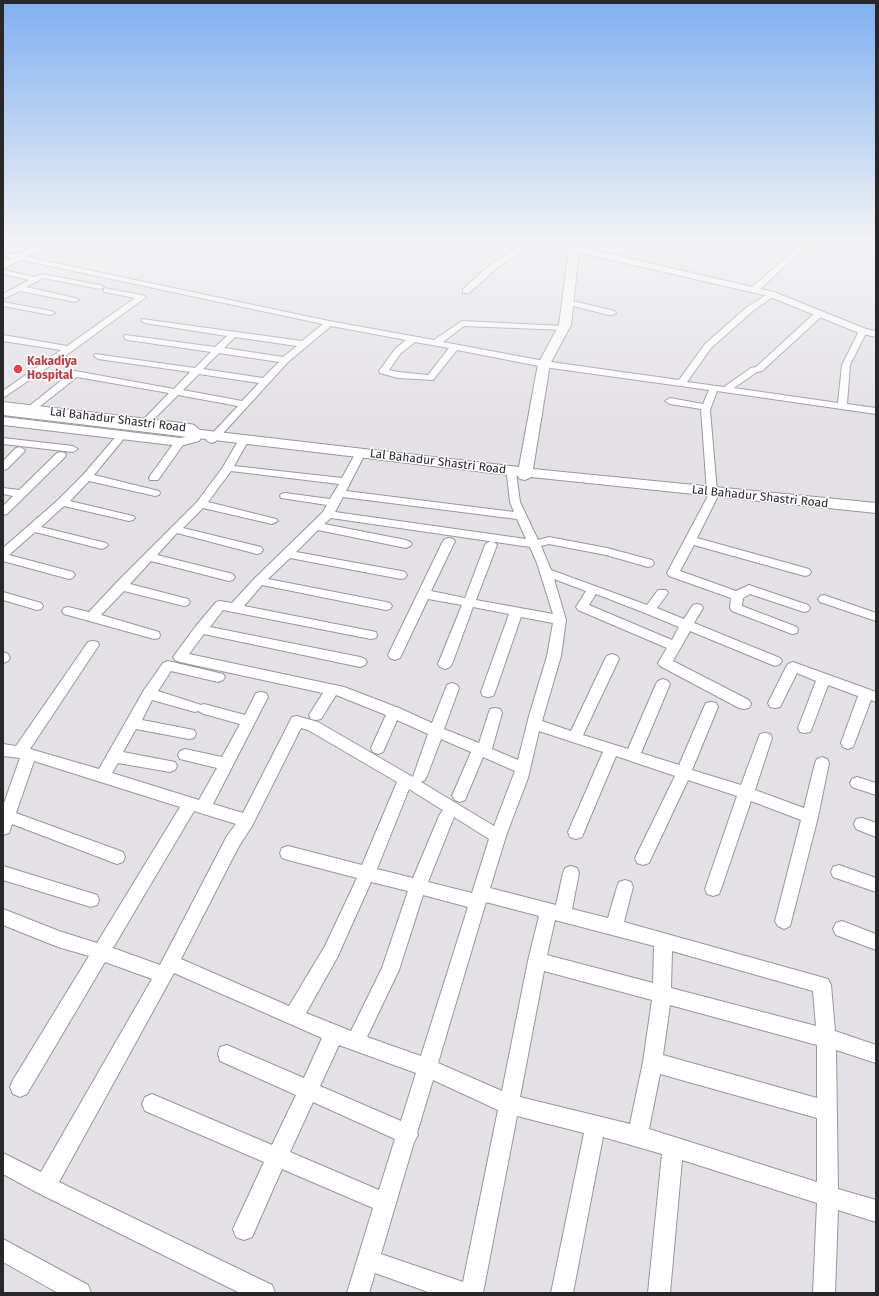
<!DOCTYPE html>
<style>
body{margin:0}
#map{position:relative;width:879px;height:1296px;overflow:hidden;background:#e4e1e6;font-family:"Fira Sans",sans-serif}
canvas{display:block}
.frame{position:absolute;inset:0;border:4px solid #282729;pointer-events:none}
</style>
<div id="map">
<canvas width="879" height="1296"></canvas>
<div class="frame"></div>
</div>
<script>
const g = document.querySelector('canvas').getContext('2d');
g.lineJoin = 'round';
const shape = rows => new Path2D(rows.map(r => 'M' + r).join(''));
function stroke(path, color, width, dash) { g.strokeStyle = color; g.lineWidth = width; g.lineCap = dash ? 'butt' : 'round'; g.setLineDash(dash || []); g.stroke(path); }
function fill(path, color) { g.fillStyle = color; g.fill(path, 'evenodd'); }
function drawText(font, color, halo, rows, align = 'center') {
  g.font = font + ' "Fira Sans",sans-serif'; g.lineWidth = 3; g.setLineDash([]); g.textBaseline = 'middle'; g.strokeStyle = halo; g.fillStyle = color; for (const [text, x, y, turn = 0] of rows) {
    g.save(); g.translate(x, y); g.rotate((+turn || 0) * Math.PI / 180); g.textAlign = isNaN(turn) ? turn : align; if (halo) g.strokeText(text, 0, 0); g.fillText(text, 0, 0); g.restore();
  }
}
const minor = shape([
 [25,241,16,246,3,246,3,242,25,241],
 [528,241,536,241,497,268,469,293,463,293,463,289,491,264,528,241],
 [805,241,812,241,757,292,751,292,751,288,805,241],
 [3,252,329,321,434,340,462,321,563,326,567,328,566,330,464,326,443,342,544,361,679,380,705,344,747,307,771,292,775,294,774,296,753,311,711,348,687,382,724,387,751,368,756,367,817,311,820,311,824,313,823,315,762,371,757,372,734,388,838,403,842,365,859,331,863,328,867,331,850,365,847,404,876,408,876,414,717,391,710,410,717,492,716,494,718,496,697,538,809,569,811,572,809,575,805,576,694,545,680,571,736,591,749,585,808,605,810,608,808,611,804,612,750,594,743,598,742,606,797,627,798,630,797,633,792,634,732,611,730,608,731,598,669,576,667,573,709,494,707,492,701,409,670,404,665,401,670,398,703,404,709,390,544,367,457,350,433,380,398,378,380,373,379,371,395,349,406,340,331,326,288,362,215,442,211,443,206,440,238,406,178,395,148,425,145,426,140,423,142,421,169,393,77,377,34,411,31,412,26,409,28,407,72,372,75,371,174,389,190,372,98,359,94,356,95,354,195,368,211,352,128,340,125,339,124,337,125,335,215,347,227,336,145,323,141,321,142,319,302,341,323,324,3,256,3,252],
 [235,337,297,346,283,357,224,348,235,337],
 [415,342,449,348,428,375,398,372,389,370,401,353,415,342],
 [219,353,279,362,263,378,203,369,219,353],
 [199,374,259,383,242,401,183,390,199,374],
 [3,270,35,277,42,274,100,285,104,287,100,289,43,278,26,287,75,298,79,300,75,302,20,291,3,299,3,294,29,280,3,274,3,270],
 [104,288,142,295,146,297,72,351,3,398,3,391,61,350,3,341,3,335,67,346,135,298,104,292,104,288],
 [565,300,568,300,615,311,616,313,612,315,609,315,565,304,565,300],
 [3,302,51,311,55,313,51,315,3,306,3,302],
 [121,433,126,436,94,475,159,491,160,493,159,495,155,496,89,481,70,501,133,516,135,518,133,520,129,521,64,506,41,527,106,543,108,545,106,547,102,549,35,532,9,555,73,572,75,575,73,578,69,579,3,561,3,548,58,500,83,475,118,434,121,433],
 [3,438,73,446,78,449,73,452,3,444,3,438],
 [180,439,185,442,158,480,150,480,149,478,150,476,176,440,180,439],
 [242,440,247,443,234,466,342,478,354,456,359,453,364,456,346,491,514,512,510,502,507,475,512,472,516,473,520,502,538,540,549,537,607,548,652,560,654,563,652,566,648,567,606,555,549,544,541,546,551,570,647,605,658,590,666,590,668,593,657,608,684,619,693,605,697,604,701,605,703,608,694,623,780,658,782,661,780,664,775,666,770,664,690,631,673,661,749,700,751,704,749,708,744,709,739,708,660,666,658,663,667,648,578,610,576,607,586,591,554,579,566,620,561,656,542,721,571,731,605,659,607,656,612,654,617,656,619,659,583,735,628,749,656,684,658,681,663,679,668,681,670,684,641,753,679,765,704,707,706,703,711,702,716,703,718,707,692,770,741,785,760,734,765,733,770,734,772,738,755,790,804,808,815,763,817,759,822,757,827,759,829,763,818,817,790,926,784,929,778,926,775,921,801,820,751,801,721,889,719,894,713,896,707,894,705,889,737,796,688,780,649,863,643,865,637,863,635,858,675,776,616,756,584,832,582,837,576,839,570,837,568,832,603,752,539,731,528,778,507,833,490,888,556,905,563,873,565,868,571,866,577,868,579,873,572,909,608,918,617,887,619,882,625,880,631,882,633,887,624,922,828,979,831,985,835,1031,876,1045,876,1063,836,1050,838,1189,876,1200,876,1222,838,1210,835,1293,813,1293,817,1203,682,1160,670,1293,648,1293,662,1154,603,1137,573,1293,551,1293,584,1133,517,1116,483,1293,431,1293,375,1273,369,1293,347,1293,373,1208,282,1169,252,1237,244,1240,236,1237,233,1229,264,1162,145,1111,142,1104,145,1097,152,1094,272,1145,296,1095,220,1061,218,1054,220,1047,227,1045,304,1078,322,1038,174,973,59,1182,272,1285,275,1293,240,1293,38,1193,3,1174,3,1153,41,1172,152,979,105,962,27,1094,20,1097,13,1094,10,1087,13,1080,89,956,58,947,3,925,3,909,59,931,97,943,180,807,34,761,16,813,123,852,125,857,123,862,117,864,12,824,9,833,3,835,3,806,20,758,3,756,3,744,16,746,88,642,93,641,98,642,99,645,30,749,99,769,144,690,163,663,168,661,223,674,225,677,223,680,218,682,171,671,158,691,201,705,204,704,245,715,256,693,261,692,266,693,268,697,213,804,243,813,292,717,297,716,318,722,413,777,428,734,397,720,383,752,378,754,373,752,371,748,386,715,336,695,321,719,316,720,311,719,309,715,323,693,180,662,175,660,173,657,196,626,216,602,220,601,232,603,255,578,323,512,327,505,281,498,280,496,281,494,285,493,330,499,339,484,231,471,208,502,276,519,278,521,272,524,203,508,183,528,261,547,263,550,261,553,257,554,177,533,157,555,233,574,235,577,233,580,229,581,151,561,130,584,188,599,190,602,188,605,184,606,124,591,101,615,159,632,160,635,159,638,154,639,64,614,62,611,64,608,68,607,89,612,116,583,197,502,223,467,238,441,242,440],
 [343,497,517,519,526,539,335,512,343,497],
 [331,518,530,547,537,563,553,614,476,600,497,545,495,543,491,541,487,543,485,545,465,598,431,591,455,541,453,539,449,538,445,539,443,541,388,655,390,658,395,660,400,658,428,599,462,605,438,664,440,667,445,669,450,667,452,664,473,607,509,614,481,692,483,696,488,697,493,696,495,692,521,617,553,623,547,656,529,716,518,760,492,749,502,713,500,709,495,708,490,709,479,743,444,729,459,688,457,685,452,683,447,685,432,723,399,708,344,687,189,654,204,634,360,667,365,665,367,662,365,659,360,657,210,627,223,610,371,639,376,638,377,635,376,632,371,631,244,606,262,585,386,610,390,609,392,606,390,603,386,602,268,579,290,558,401,579,405,578,407,575,405,572,401,571,296,552,318,530,406,548,410,546,412,544,410,542,406,540,324,524,331,518],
 [596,594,645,613,679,627,672,640,589,605,596,594],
 [152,700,195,712,198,711,204,714,240,724,222,757,185,749,180,751,178,755,180,759,217,768,199,800,112,773,118,763,170,772,175,770,177,766,175,762,123,752,136,729,189,739,194,738,196,734,194,730,142,720,152,700],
 [301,728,308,730,397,782,362,865,288,846,282,848,280,853,282,858,288,860,357,878,325,946,289,1006,181,959,239,846,252,826,301,728],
 [441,739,471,752,452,796,455,800,460,802,465,800,483,757,515,771,494,826,421,782,425,780,427,776,441,739],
 [409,789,444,811,442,811,439,816,413,878,377,869,409,789],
 [194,811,236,824,227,836,160,965,113,948,194,811],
 [454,817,489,839,472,893,428,882,454,817],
 [371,882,408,891,382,968,351,1031,306,1013,337,958,371,882],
 [423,895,468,907,421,1056,367,1037,399,970,423,895],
 [486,902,539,916,528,961,502,1091,438,1063,486,902],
 [555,920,654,946,653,983,547,955,555,920],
 [672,951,813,991,816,1026,671,988,672,951],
 [544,971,652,1000,643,1062,630,1124,520,1097,544,971],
 [670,1005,817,1045,817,1098,663,1055,670,1005],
 [339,1045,416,1073,401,1121,320,1086,339,1045],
 [660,1074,817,1118,817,1182,649,1129,660,1074],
 [433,1080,498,1110,463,1282,381,1254,414,1142,418,1135,417,1133,433,1080],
 [313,1102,395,1139,379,1190,290,1152,313,1102],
 [20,447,25,450,24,452,7,469,3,470,3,461,16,448,20,447],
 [61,452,65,453,66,455,65,457,7,514,3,515,3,506,13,496,3,494,3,488,19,490,57,453,61,452],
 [3,592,41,603,43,606,41,609,37,610,3,600,3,592],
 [824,595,876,613,876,621,820,602,818,599,820,596,824,595],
 [3,652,8,654,10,658,8,661,3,663,3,652],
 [793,662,876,692,876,702,871,700,853,747,848,749,843,747,841,743,858,696,828,685,812,728,810,732,805,733,800,732,798,728,816,681,797,673,780,707,775,708,770,707,768,703,786,667,788,664,793,662],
 [857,777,876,783,876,795,852,787,850,783,852,779,857,777],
 [862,818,876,823,876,837,856,829,854,824,856,819,862,818],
 [839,865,876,878,876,892,833,877,831,872,833,867,839,865],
 [3,866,91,893,97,895,99,900,97,905,91,907,3,880,3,866],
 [842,921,876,934,876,950,836,935,833,929,836,923,842,921],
 [3,1239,88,1285,91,1293,58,1293,3,1262,3,1239]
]);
const tertiary = shape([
 [45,241,56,241,3,269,3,262,45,241],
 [539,241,554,241,774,292,866,329,876,331,876,337,859,333,768,296,543,244,539,241],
 [3,402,190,424,194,425,204,434,199,441,180,446,3,425,3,417,180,438,192,435,187,431,3,408,3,402]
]);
const secondary = shape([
 [572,241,582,241,579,249,571,325,550,364,533,469,876,503,876,513,531,477,525,480,520,479,518,476,3,415,3,407,519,467,538,364,559,325,569,249,572,241]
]);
const markers = [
 [18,369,5,"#e0444e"]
];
const farHealthnames = [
 ["Kakadiya",27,362],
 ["Hospital",27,376]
];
const farStreetnames = [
 ["Lal Bahadur Shastri Road",118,420,7],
 ["Lal Bahadur Shastri Road",438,462,7],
 ["Lal Bahadur Shastri Road",760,497,6]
];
stroke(minor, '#99969b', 2);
stroke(tertiary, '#99969b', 2);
stroke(secondary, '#99969b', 2);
fill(minor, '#fff');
fill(tertiary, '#fff');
fill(secondary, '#fff');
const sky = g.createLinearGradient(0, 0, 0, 422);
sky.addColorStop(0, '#7fb0f0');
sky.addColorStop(0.57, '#f3f2f4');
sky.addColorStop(1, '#f3f2f400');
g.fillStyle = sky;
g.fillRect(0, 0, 879, 422);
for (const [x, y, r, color] of markers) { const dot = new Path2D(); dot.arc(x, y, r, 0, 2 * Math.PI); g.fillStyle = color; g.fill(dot); stroke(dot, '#fff', 1.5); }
drawText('bold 12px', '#be3a42', '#fff', farHealthnames, 'left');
drawText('12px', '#282729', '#fff', farStreetnames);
</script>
